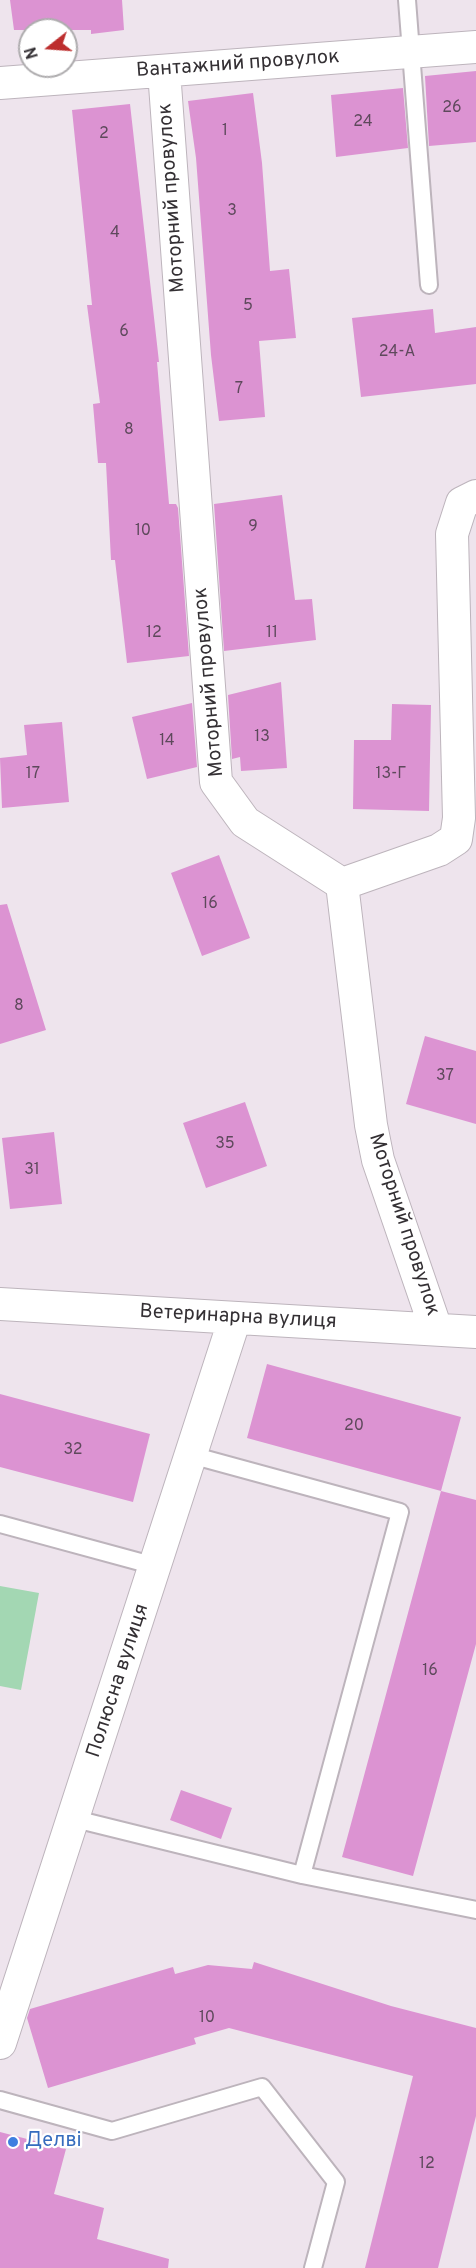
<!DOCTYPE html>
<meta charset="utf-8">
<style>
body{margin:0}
#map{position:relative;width:476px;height:2268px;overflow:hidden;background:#eee4ed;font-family:Overpass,sans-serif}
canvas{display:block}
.north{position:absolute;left:18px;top:18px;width:60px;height:60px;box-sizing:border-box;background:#fff;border:2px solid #aeacae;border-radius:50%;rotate:253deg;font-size:16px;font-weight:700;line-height:24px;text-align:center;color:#343034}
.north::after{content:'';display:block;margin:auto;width:21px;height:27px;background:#bd2e2e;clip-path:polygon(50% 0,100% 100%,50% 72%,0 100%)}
</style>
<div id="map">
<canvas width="476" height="2268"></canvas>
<div class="north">N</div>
</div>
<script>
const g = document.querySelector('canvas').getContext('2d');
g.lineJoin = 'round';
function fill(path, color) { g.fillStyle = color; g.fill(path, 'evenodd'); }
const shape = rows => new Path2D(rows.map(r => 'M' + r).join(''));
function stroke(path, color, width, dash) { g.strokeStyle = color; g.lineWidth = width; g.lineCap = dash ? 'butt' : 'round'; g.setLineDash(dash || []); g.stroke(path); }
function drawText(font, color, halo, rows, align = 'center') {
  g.font = font + ' Overpass,sans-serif'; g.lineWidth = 4.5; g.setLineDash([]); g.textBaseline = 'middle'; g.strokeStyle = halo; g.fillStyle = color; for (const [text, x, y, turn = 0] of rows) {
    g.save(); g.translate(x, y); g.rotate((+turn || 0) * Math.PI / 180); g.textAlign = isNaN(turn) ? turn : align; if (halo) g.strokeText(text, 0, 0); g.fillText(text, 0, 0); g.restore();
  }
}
const green = shape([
 [0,1586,39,1593,21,1690,0,1686]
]);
const building = shape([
 [10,0,122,0,124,30,91,34,91,30,14,30],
 [476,71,476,142,429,146,425,76],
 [403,88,408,148,336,157,331,95],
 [253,93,262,163,270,271,289,269,296,338,259,341,265,417,219,421,211,355,196,158,188,101],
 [130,104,159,362,157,362,169,504,176,504,178,508,189,656,127,663,115,560,111,560,106,463,98,463,93,404,100,403,87,305,92,305,72,110],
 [433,309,435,333,476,327,476,384,361,397,352,318],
 [282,495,295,600,312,599,316,640,224,651,214,504],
 [281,682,287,768,241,771,240,757,232,759,228,695],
 [192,703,197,767,147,779,132,717],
 [392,704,431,705,429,811,353,809,354,740,391,740],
 [62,722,69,802,2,808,0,758,27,755,24,725],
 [219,855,250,938,202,956,171,873],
 [7,904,46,1030,0,1044,0,905],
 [425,1036,476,1051,476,1124,406,1104],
 [245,1102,267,1166,206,1188,183,1123],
 [54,1132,62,1204,10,1209,2,1138],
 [267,1364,461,1417,441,1491,247,1438],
 [0,1394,150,1434,133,1502,0,1467],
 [441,1491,476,1500,476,1644,413,1876,342,1857],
 [181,1790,232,1808,221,1839,170,1820],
 [254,1962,391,2006,476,2028,476,2116,438,2268,365,2268,413,2076,229,2028,194,2038,196,2044,48,2088,27,2018,30,2009,173,1967,175,1974,208,1965,252,1969],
 [0,2132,66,2149,54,2194,104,2208,97,2239,169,2259,168,2268,0,2268]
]);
const service = shape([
 [407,0,429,285],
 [191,1455,400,1512,302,1875],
 [0,1524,155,1566],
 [75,1819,302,1875,476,1910],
 [0,2100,112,2131,262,2087,336,2182,313,2268]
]);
const minor = shape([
 [164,71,216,782,245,822,342,884,371,1125,378,1160,436,1329],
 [0,83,476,47],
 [342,884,439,850,456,839,459,818,452,534,462,503,476,496],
 [0,1304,476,1332],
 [0,2043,235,1318]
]);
const markers = [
 [13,2142,6,"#3f7fe0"]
];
const numberNames = [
 ["26",452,109],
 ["24",363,123],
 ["1",225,132],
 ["2",104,135],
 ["3",232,212],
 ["4",115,234],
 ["5",248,307],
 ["6",124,333],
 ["24-А",397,353],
 ["7",239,390],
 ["8",129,431],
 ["9",253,528],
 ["10",143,532],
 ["12",154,634],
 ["11",272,634],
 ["13",262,738],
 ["14",167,742],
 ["17",33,775],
 ["13-Г",391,775],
 ["16",210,905],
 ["8",19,1007],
 ["37",445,1077],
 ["35",225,1145],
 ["31",32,1171],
 ["20",354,1427],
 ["32",73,1451],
 ["16",430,1672],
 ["10",207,2019],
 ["12",427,2165]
];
const streetNames = [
 ["Вантажний провулок",238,65,-4],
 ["Моторний провулок",173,198,-94],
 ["Моторний провулок",210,682,-95],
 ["Моторний провулок",403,1225,72],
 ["Ветеринарна вулиця",238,1318,3],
 ["Полюсна вулиця",119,1681,-72]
];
const shopNames = [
 ["Делві",25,2142]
];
fill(green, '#a3d7b3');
fill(building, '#dc93d2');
stroke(service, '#bdb4bc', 20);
stroke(minor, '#bdb4bc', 34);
stroke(service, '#fff', 16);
stroke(minor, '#fff', 32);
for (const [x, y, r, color] of markers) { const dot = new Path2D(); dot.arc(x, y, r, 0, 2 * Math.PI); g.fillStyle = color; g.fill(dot); stroke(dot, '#fff', 2); }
drawText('16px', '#5e495c', null, numberNames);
drawText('20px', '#343034', '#fff', streetNames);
drawText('20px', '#366cbe', '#fff', shopNames, 'left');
</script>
